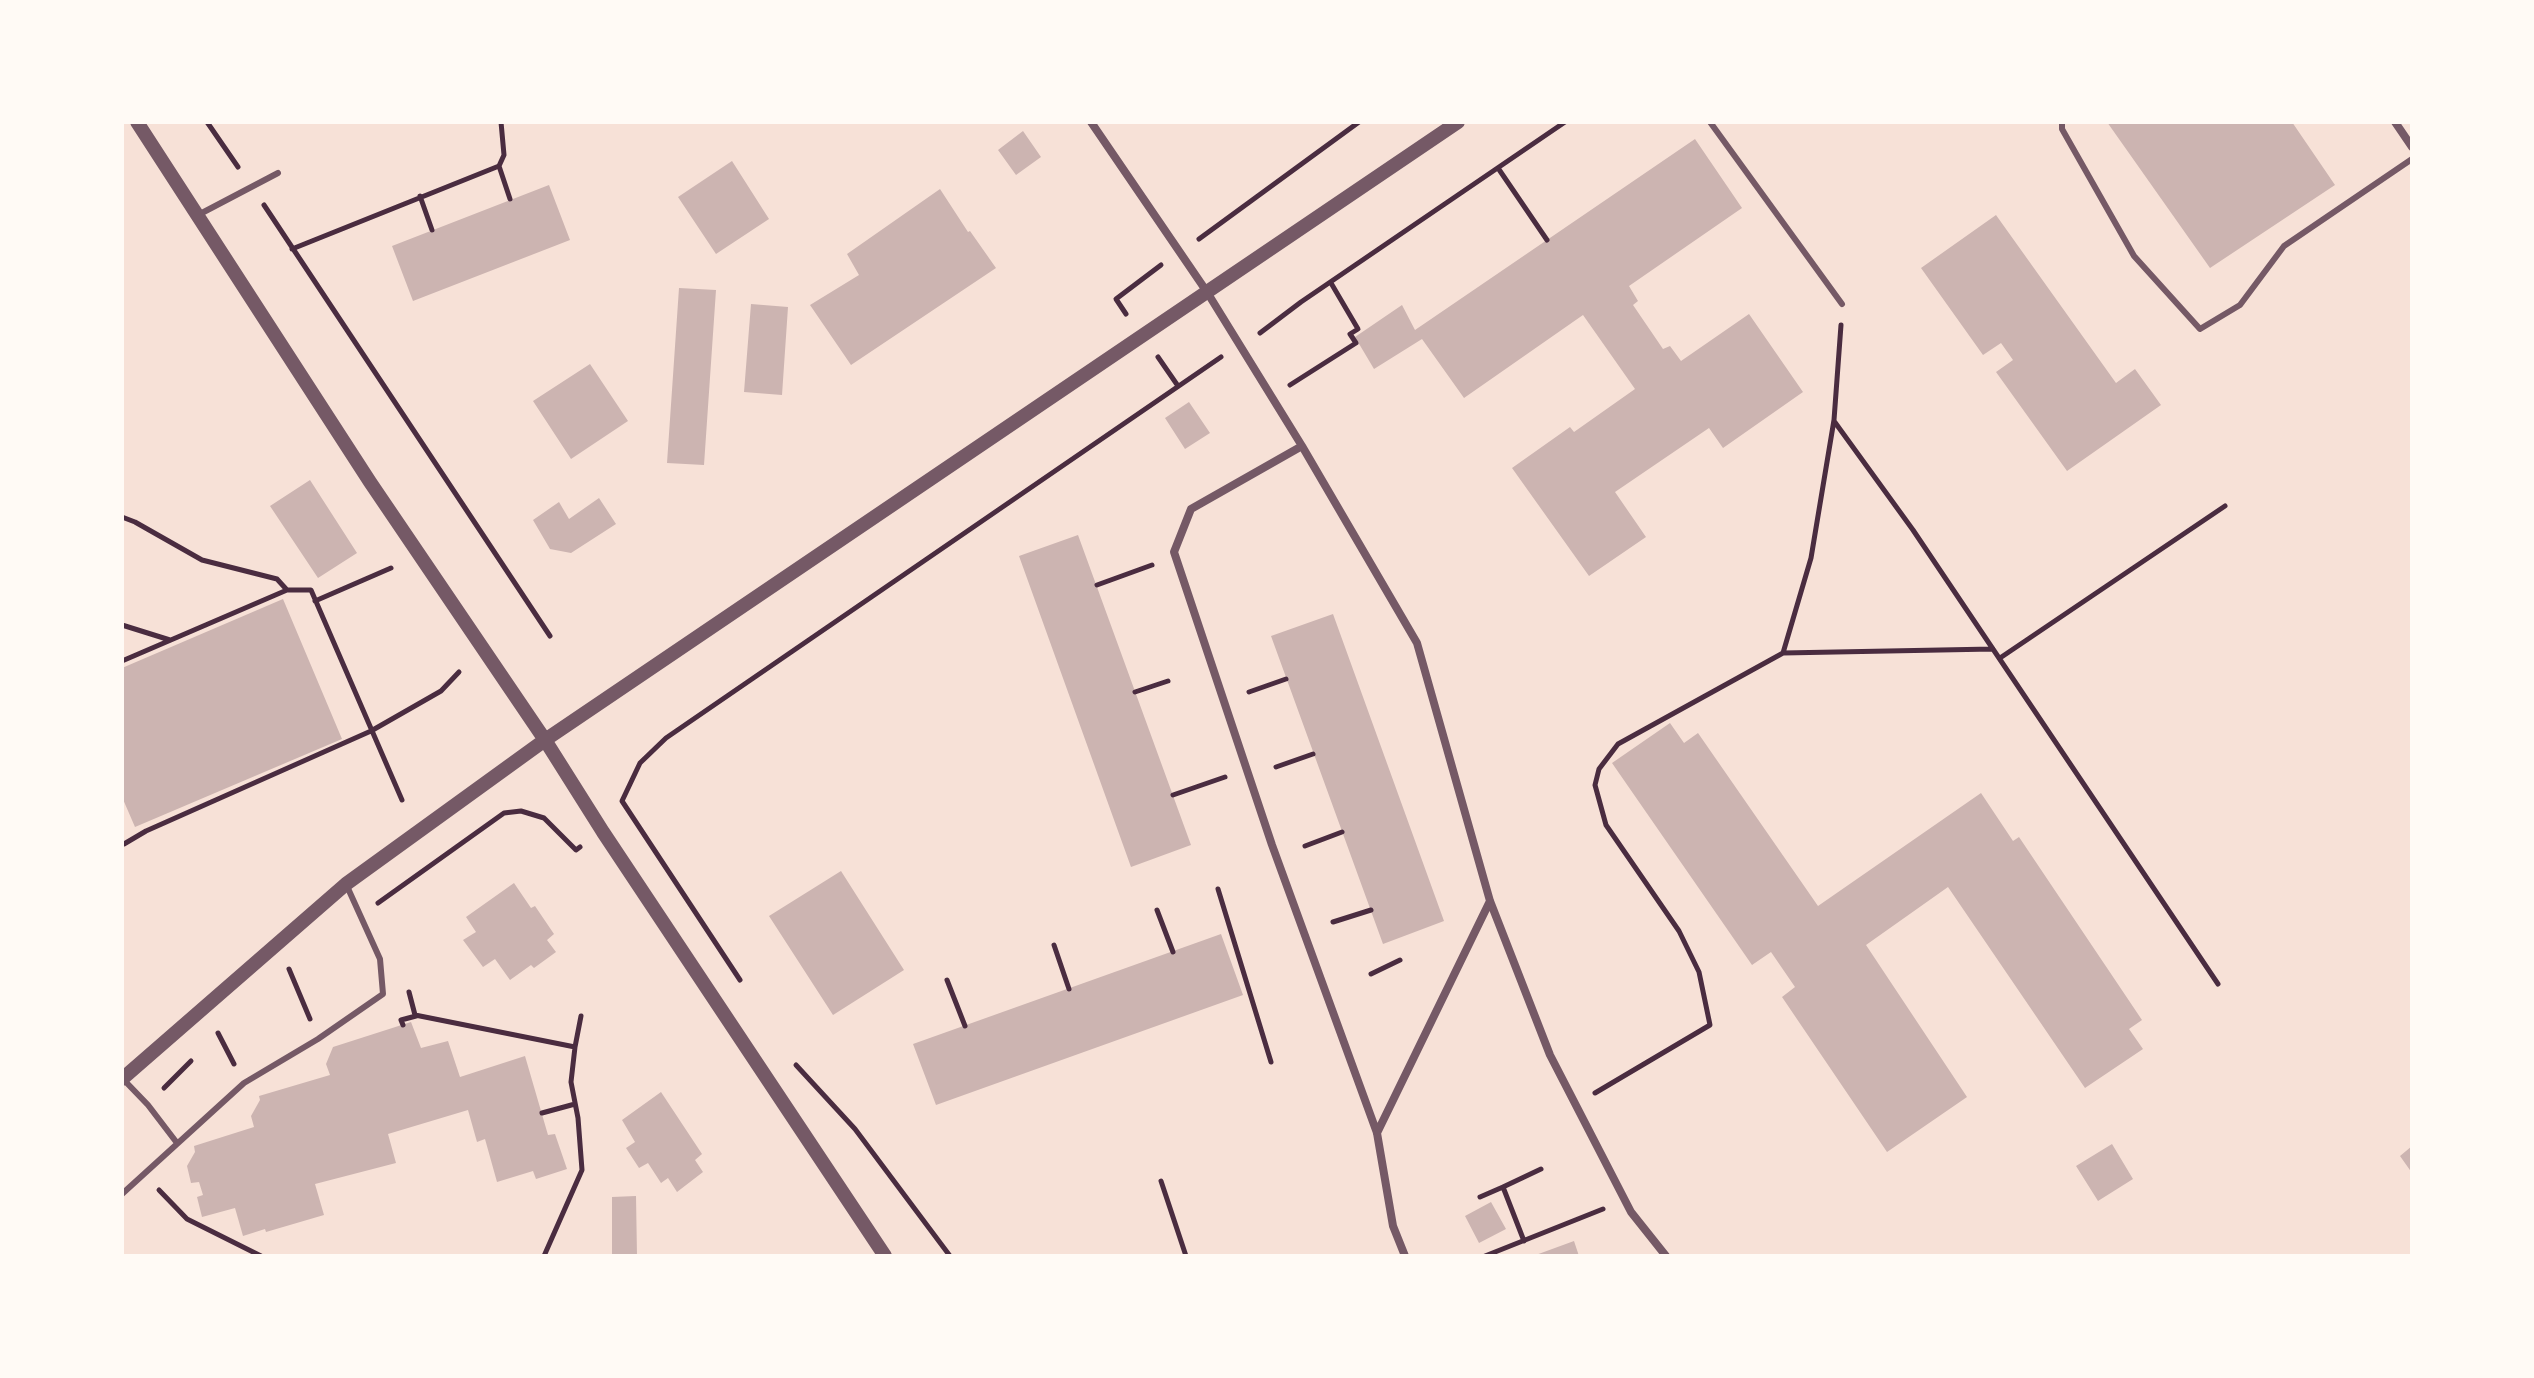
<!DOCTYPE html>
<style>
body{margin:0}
#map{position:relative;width:2534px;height:1378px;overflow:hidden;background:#f7e1d7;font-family:"Nunito Sans",sans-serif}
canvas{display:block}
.frame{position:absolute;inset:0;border:124px solid #fffaf5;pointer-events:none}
</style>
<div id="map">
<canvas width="2534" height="1378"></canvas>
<div class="frame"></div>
</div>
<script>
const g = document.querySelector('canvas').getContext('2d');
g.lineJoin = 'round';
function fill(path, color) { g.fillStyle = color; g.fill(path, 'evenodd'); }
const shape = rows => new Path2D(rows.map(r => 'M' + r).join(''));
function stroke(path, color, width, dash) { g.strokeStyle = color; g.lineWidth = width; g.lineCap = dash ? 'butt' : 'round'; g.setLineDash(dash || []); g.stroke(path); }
const building = shape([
 [2107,122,2292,122,2335,185,2210,268],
 [1023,131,1041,157,1016,175,998,150],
 [1695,139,1742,208,1629,286,1638,301,1633,305,1663,349,1670,346,1681,361,1749,314,1803,392,1723,448,1709,428,1615,492,1646,537,1589,576,1512,468,1570,427,1574,432,1635,389,1583,315,1464,398,1422,339,1374,369,1355,337,1402,305,1415,330],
 [732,161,769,219,716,254,678,197],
 [549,185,570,240,413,301,392,246],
 [940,189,968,232,970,231,996,268,851,365,810,305,859,275,847,254],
 [1996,215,2116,383,2135,369,2161,405,2067,471,1996,372,2013,360,2001,343,1983,355,1921,268],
 [679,288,716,290,704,465,667,463],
 [751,304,788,307,782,395,744,392],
 [590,364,628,421,571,459,533,401],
 [1189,402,1210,433,1185,449,1165,418],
 [310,480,357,553,318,578,270,506],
 [599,498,616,524,571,553,550,549,533,520,559,502,569,519],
 [1078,535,1191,845,1131,867,1019,556],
 [283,599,342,739,135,827,122,797,122,668],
 [1333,614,1444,921,1383,944,1271,636],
 [1670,723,1684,743,1698,733,1818,906,1981,793,2013,841,2019,837,2142,1020,2129,1029,2143,1049,2085,1088,1948,887,1866,945,1967,1097,1887,1152,1782,997,1795,987,1771,952,1752,965,1612,763],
 [841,871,904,970,833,1015,769,916],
 [514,883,531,908,535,906,554,934,547,940,556,952,534,968,531,965,510,980,495,959,483,967,463,940,476,932,466,917],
 [1221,934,1243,995,936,1105,913,1044],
 [411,1022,421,1048,448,1041,460,1077,525,1056,548,1135,555,1134,567,1169,536,1179,533,1171,497,1182,485,1139,477,1142,468,1110,388,1134,396,1163,315,1184,324,1215,266,1232,265,1229,243,1236,235,1208,202,1217,197,1197,203,1195,199,1182,191,1183,187,1166,195,1152,194,1146,254,1127,251,1116,260,1100,259,1096,330,1075,326,1064,333,1047],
 [661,1092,702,1154,695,1160,703,1172,677,1192,668,1178,661,1183,648,1163,639,1168,626,1148,635,1142,622,1120],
 [2112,1144,2133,1179,2098,1201,2076,1166],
 [2412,1146,2412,1173,2400,1156],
 [636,1196,637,1256,612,1256,612,1197],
 [1491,1202,1506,1229,1479,1243,1465,1216],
 [1574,1241,1579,1256,1533,1256]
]);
const path = shape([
 [207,122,238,167],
 [499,166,510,199],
 [1498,168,1547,240],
 [420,196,432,230],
 [264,205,550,636],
 [1199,239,1359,122],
 [292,249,499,166,504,155,501,122],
 [1126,314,1116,299,1161,265],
 [1260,333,1301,302,1565,122],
 [1158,357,1178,386],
 [1290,385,1356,343,1350,334,1358,329,1331,283],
 [1834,421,1913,530,2218,984],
 [122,517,135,522,202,560,277,579,287,590],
 [1097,585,1152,565],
 [315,601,391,568],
 [122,625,170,640],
 [1783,653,1993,649],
 [2000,658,2225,506],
 [122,661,287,590,311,590,402,800],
 [1135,692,1168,681],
 [1249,692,1286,679],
 [1276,767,1313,754],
 [1173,795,1225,777],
 [124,844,146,831,371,731,441,691,459,672],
 [1305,846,1342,832],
 [1218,889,1271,1062],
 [378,903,504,813,521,811,544,818,576,850,580,847],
 [1157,910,1173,952],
 [1333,922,1371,910],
 [1054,945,1069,989],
 [289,969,310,1019],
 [1371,974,1400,960],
 [740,980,622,801,640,763,666,738,1221,357],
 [947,980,965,1026],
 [409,992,415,1015,575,1047,571,1082,578,1118,582,1170,544,1256],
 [403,1025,401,1020,416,1016],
 [218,1033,234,1064],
 [575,1047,581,1016],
 [796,1065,855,1129,950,1256],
 [164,1088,191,1061],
 [1595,1093,1710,1025,1699,972,1679,931,1606,825,1595,785,1599,769,1618,744,1783,653,1811,558,1834,420,1841,325],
 [542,1113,575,1104],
 [1161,1181,1186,1256],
 [159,1190,187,1219,261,1256],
 [1480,1197,1503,1187],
 [1524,1241,1503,1187,1541,1169],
 [1485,1256,1603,1209]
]);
const service = shape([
 [1710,122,1842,304],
 [2062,122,2062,129,2134,256,2200,329,2240,305,2284,246,2412,159],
 [198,215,278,173],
 [123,1079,148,1105,177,1143],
 [122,1194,244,1083,318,1039,383,994,380,959,346,884]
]);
const minor = shape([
 [1091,122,1207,292,1302,446,1417,643,1490,901,1550,1055,1631,1212,1666,1256],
 [2395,122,2412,147],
 [1302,446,1191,509,1174,552,1272,845,1377,1133,1393,1226,1405,1256],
 [1377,1133,1490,901]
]);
const tertiary = shape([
 [137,122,370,482,545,740,603,832,885,1256],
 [122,1079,346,884,545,740,1458,122]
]);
fill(building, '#ccb4b1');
stroke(path, '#4a2c40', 5);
stroke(service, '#755966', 6);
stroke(minor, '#755966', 8);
stroke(tertiary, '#755966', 14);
</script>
